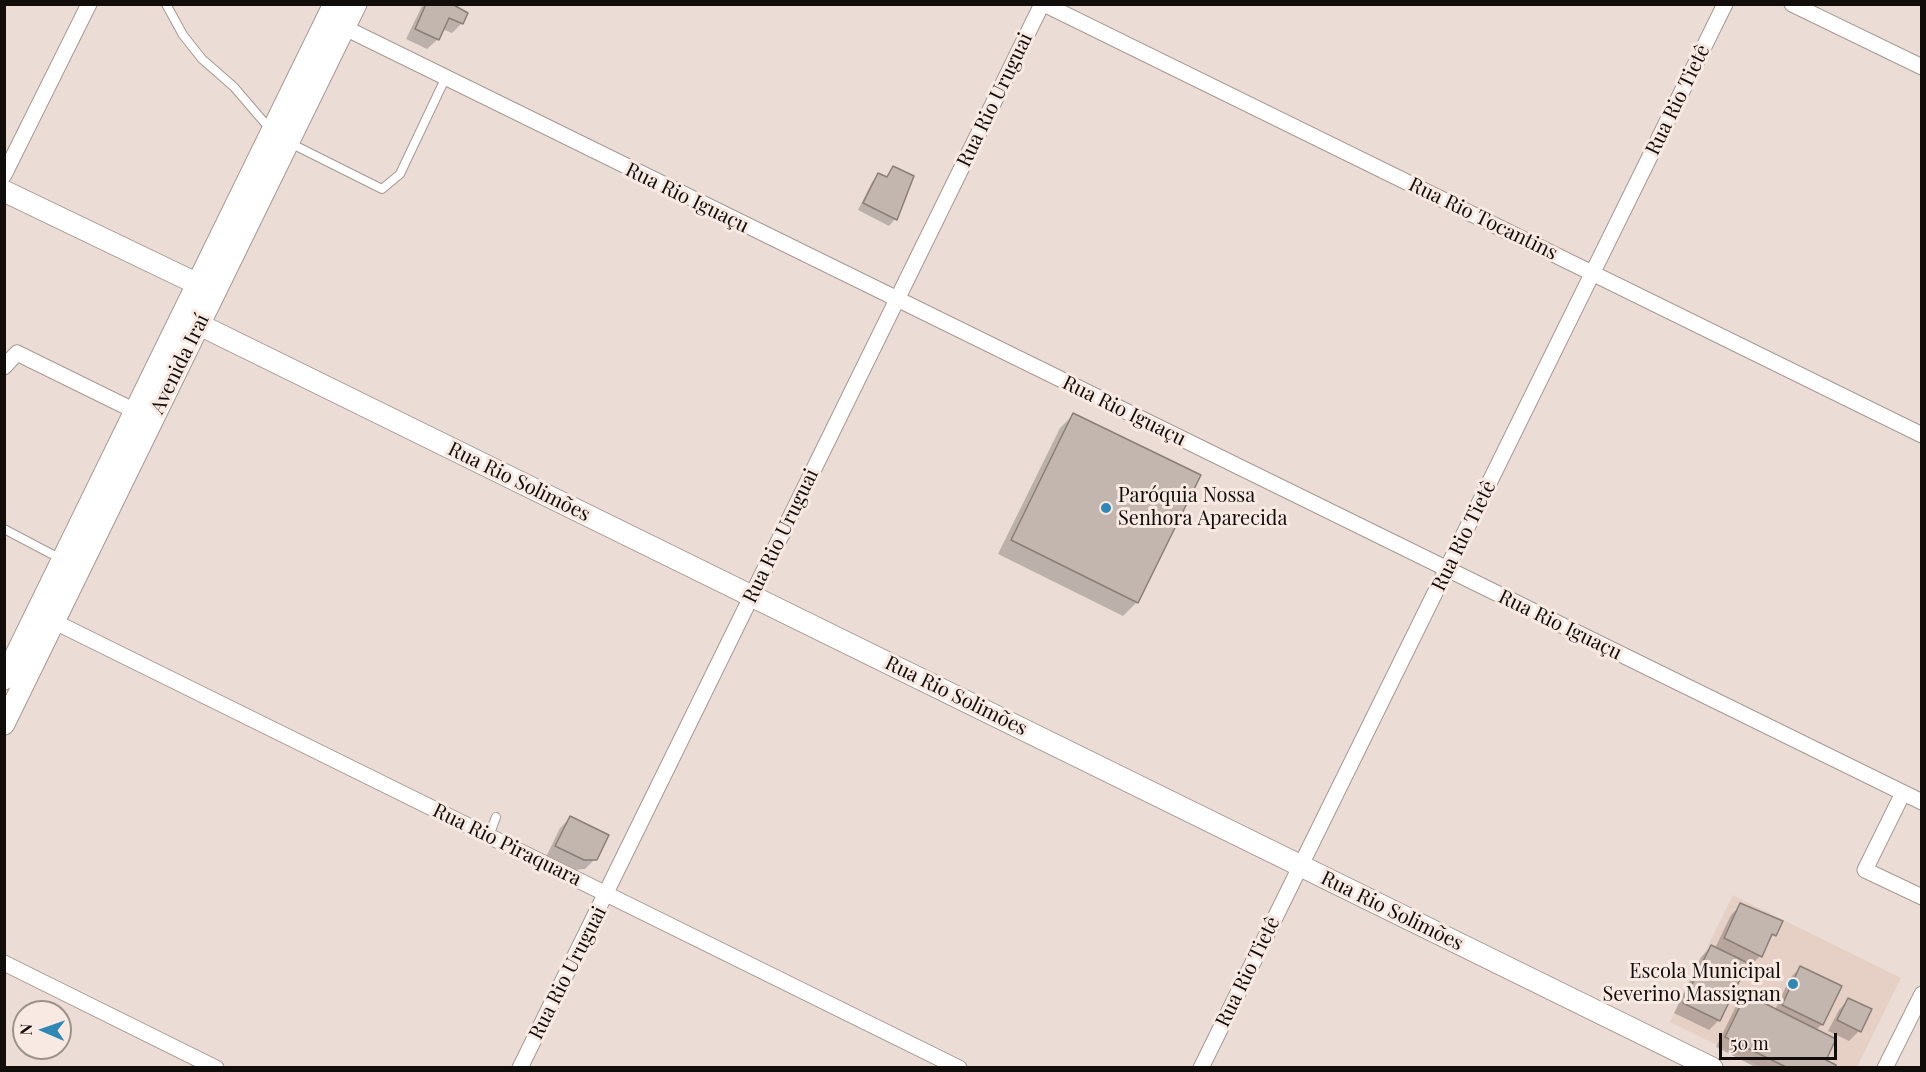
<!DOCTYPE html>
<meta charset="utf-8">
<style>
body{margin:0}
#map{position:relative;width:1926px;height:1072px;overflow:hidden;background:#ebddd6;font-family:"Playfair Display",serif}
canvas{display:block}
.frame{position:absolute;inset:0;border:6px solid #110d0a;pointer-events:none}
.north{position:absolute;left:12px;top:1000px;width:60px;height:60px;box-sizing:border-box;background:#f8eae3;border:2px solid #9c928c;border-radius:50%;rotate:272deg;font-size:16px;font-weight:700;line-height:24px;text-align:center;color:#110d0a}
.north::after{content:'';display:block;margin:auto;width:21px;height:27px;background:#2f87b5;clip-path:polygon(50% 0,100% 100%,50% 72%,0 100%)}
.scale{position:absolute;left:1719px;top:1033px;width:118px;height:27px;box-sizing:border-box;border:3px solid #110d0a;border-top:0;padding-left:8px;font-size:18px;line-height:21px;white-space:nowrap;color:#110d0a;-webkit-text-stroke:4px #f8eae3;paint-order:stroke}
</style>
<div id="map">
<canvas width="1926" height="1072"></canvas>
<div class="frame"></div>
<div class="north">N</div>
<div class="scale">50 m</div>
</div>
<script>
const g = document.querySelector('canvas').getContext('2d');
g.lineJoin = 'round';
function fill(path, color) { g.fillStyle = color; g.fill(path, 'evenodd'); }
const shape = rows => new Path2D(rows.map(r => 'M' + r).join(''));
function stroke(path, color, width, dash) { g.strokeStyle = color; g.lineWidth = width; g.lineCap = dash ? 'butt' : 'round'; g.setLineDash(dash || []); g.stroke(path); }
function drawText(font, color, halo, rows, align = 'center') {
  g.font = font + ' "Playfair Display",serif'; g.lineWidth = 6; g.setLineDash([]); g.textBaseline = 'middle'; g.strokeStyle = halo; g.fillStyle = color; for (const [text, x, y, turn = 0] of rows) {
    g.save(); g.translate(x, y); g.rotate((+turn || 0) * Math.PI / 180); g.textAlign = isNaN(turn) ? turn : align; if (halo) g.strokeText(text, 0, 0); g.fillText(text, 0, 0); g.restore();
  }
}
const built = shape([
 [1733,895,1901,978,1857,1067,1761,1067,1670,1022]
]);
const shadow = shape([
 [423,4,448,4,462,23,452,33,442,29,438,39,427,49,406,39],
 [893,168,912,177,895,219,889,226,858,210,872,182,878,175,885,178],
 [1074,414,1137,602,1123,616,998,554,1060,428],
 [570,818,595,859,585,869,573,870,546,857,560,828],
 [1741,905,1781,922,1760,956,1750,966,1746,964,1719,1020,1709,1030,1674,1013,1701,957,1712,946,1715,948,1731,915],
 [1800,968,1822,1024,1816,1030,1824,1061,1833,1068,1757,1068,1716,1047,1736,1006,1746,996,1775,1010,1790,978],
 [1849,999,1870,1010,1859,1031,1849,1041,1828,1031,1839,1010]
]);
const building = shape([
 [426,4,452,4,468,13,463,24,449,18,439,40,415,29,426,4],
 [893,166,914,176,897,220,863,203,878,173,887,177,893,166],
 [1073,413,1201,475,1138,603,1011,540,1073,413],
 [570,816,609,835,597,860,584,860,555,846,570,816],
 [1740,903,1783,921,1776,936,1772,934,1762,957,1724,938,1740,903],
 [1711,945,1748,963,1720,1021,1683,1003,1711,945],
 [1800,966,1842,986,1823,1025,1782,1005,1800,966],
 [1746,994,1836,1039,1826,1060,1836,1065,1835,1068,1788,1068,1725,1037,1746,994],
 [1848,998,1872,1009,1861,1032,1837,1020,1848,998]
]);
const lane = shape([
 [166,4,183,35,202,59,234,87,270,129],
 [290,143,382,189,400,174,445,79],
 [4,529,61,559],
 [489,836,496,817]
]);
const street = shape([
 [1044,4,1922,435],
 [1792,4,1922,67],
 [335,23,1922,802],
 [4,175,89,4],
 [4,367,17,353,135,411],
 [55,622,959,1068],
 [1903,793,1865,870,1922,897],
 [4,963,216,1068],
 [520,1068,1042,4],
 [1201,1068,1725,4],
 [1885,1068,1922,994]
]);
const secondary = shape([
 [4,191,210,290],
 [200,325,1712,1068],
 [4,679,334,4],
 [4,724,356,4]
]);
const markers = [
 [1106,508,6,"#2f87b5"],
 [1793,984,6,"#2f87b5"]
];
const streetNames = [
 ["Rua Rio Uruguai",995,100,-64],
 ["Rua Rio Tietê",1678,100,-64],
 ["Rua Rio Iguaçu",687,198,26],
 ["Rua Rio Tocantins",1483,219,26],
 ["Avenida Iraí",180,364,-64],
 ["Rua Rio Iguaçu",1124,411,26],
 ["Rua Rio Solimões",519,482,26],
 ["Rua Rio Uruguai",781,536,-64],
 ["Rua Rio Tietê",1464,536,-64],
 ["Rua Rio Iguaçu",1560,625,26],
 ["Rua Rio Solimões",956,696,26],
 ["Rua Rio Piraquara",507,845,26],
 ["Rua Rio Solimões",1392,911,26],
 ["Rua Rio Tietê",1248,972,-64],
 ["Rua Rio Uruguai",568,973,-63]
];
const poiNames = [
 ["Paróquia Nossa",1118,496],
 ["Senhora Aparecida",1118,519],
 ["Escola Municipal",1781,972,"right"],
 ["Severino Massignan",1781,995,"right"]
];
fill(built, '#e6d0c6');
fill(shadow, '#0003');
fill(building, '#c2b6ae');
stroke(building, '#897f76', 1.5);
stroke(lane, '#a69993', 10);
stroke(street, '#a69993', 17);
stroke(secondary, '#a69993', 23);
stroke(lane, '#fff', 8);
stroke(street, '#fff', 15);
stroke(secondary, '#fff', 21);
for (const [x, y, r, color] of markers) { const dot = new Path2D(); dot.arc(x, y, r, 0, 2 * Math.PI); g.fillStyle = color; g.fill(dot); stroke(dot, '#f8eae3', 2); }
drawText('20px', '#110d0a', '#f8eae3', streetNames);
drawText('20px', '#110d0a', '#f8eae3', poiNames, 'left');
</script>
